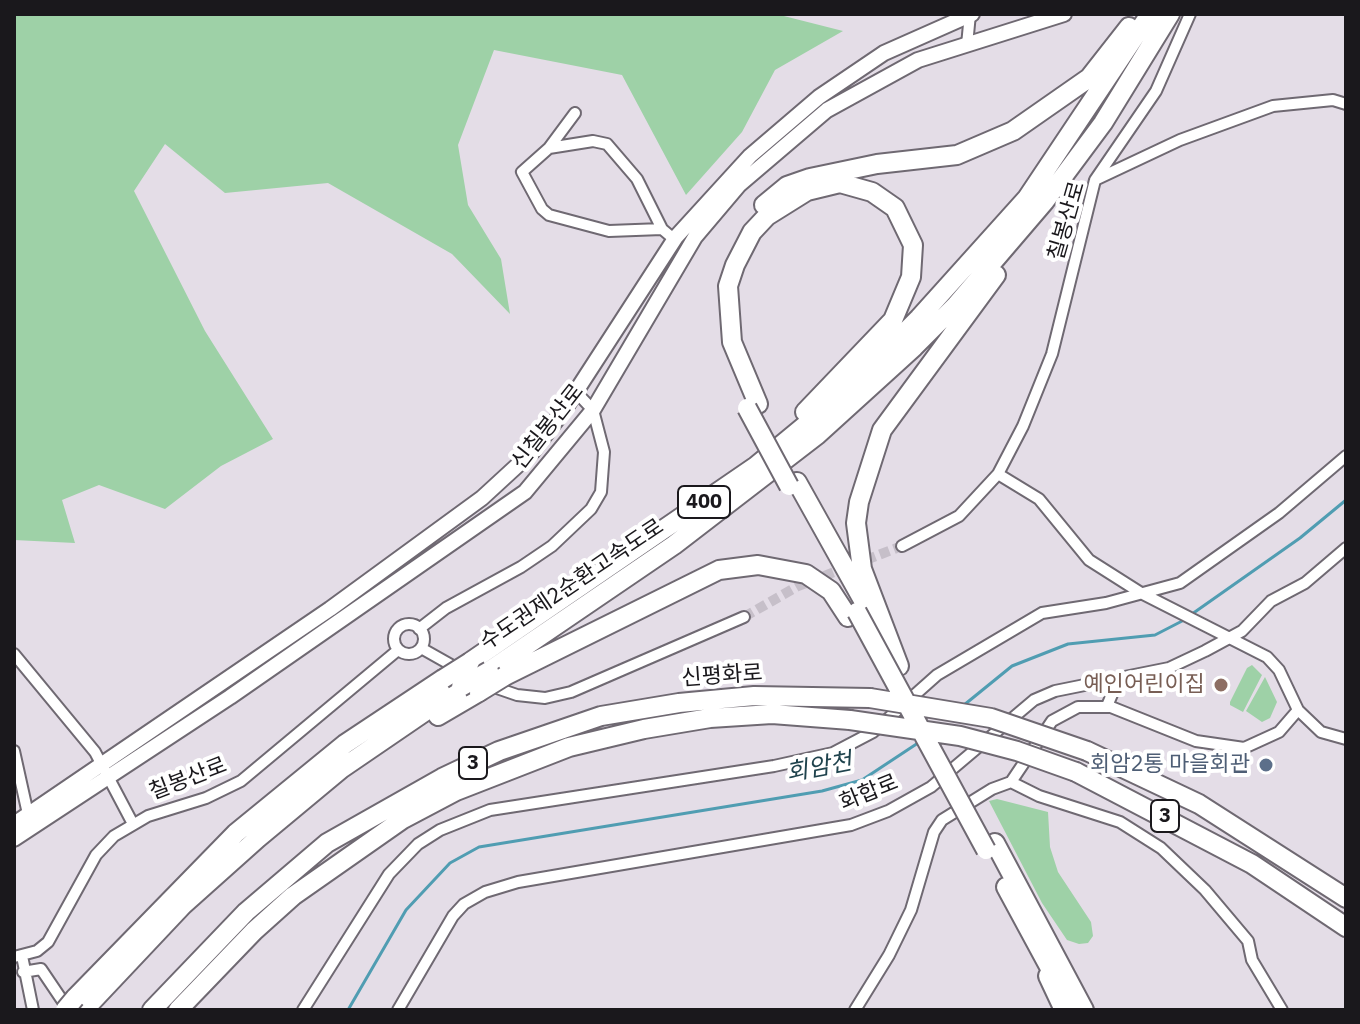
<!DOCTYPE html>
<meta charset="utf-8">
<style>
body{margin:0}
#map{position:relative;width:1360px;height:1024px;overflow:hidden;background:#e4dde7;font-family:"IBM Plex Sans",sans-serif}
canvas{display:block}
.frame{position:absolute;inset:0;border:16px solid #1a181c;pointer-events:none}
</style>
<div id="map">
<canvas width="1360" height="1024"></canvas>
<div class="frame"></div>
</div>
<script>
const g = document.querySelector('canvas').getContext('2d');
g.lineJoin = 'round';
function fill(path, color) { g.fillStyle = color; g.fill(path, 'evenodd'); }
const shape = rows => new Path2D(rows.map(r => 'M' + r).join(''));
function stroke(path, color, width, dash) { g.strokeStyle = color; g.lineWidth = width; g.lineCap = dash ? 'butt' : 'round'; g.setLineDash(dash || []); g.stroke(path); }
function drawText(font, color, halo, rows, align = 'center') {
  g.font = font + ' "IBM Plex Sans","Noto Sans KR",sans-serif'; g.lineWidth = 8; g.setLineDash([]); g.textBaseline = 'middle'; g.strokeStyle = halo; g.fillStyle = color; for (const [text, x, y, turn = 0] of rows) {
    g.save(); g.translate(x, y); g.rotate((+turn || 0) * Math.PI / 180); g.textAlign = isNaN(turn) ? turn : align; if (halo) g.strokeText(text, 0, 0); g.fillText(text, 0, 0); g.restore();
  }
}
const green = shape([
 [14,14,776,14,843,31,775,70,742,132,686,195,622,75,494,50,458,145,468,205,501,259,510,314,452,254,328,183,225,193,165,144,134,191,205,331,273,439,221,466,165,509,99,485,62,500,75,543,14,540],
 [1252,665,1262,675,1243,712,1230,705,1230,702,1247,668],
 [1265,677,1277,702,1270,718,1262,722,1246,711],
 [997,799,1048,812,1050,847,1058,872,1091,922,1093,936,1088,943,1079,944,1067,940,1042,903,989,801]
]);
const stream = shape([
 [1192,614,1300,538,1346,500],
 [964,705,1012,666,1068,644,1155,635,1186,619],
 [348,1010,406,910,450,863,479,847,822,791,862,780,918,743]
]);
const streetTunnel = shape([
 [744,617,798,586,902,546]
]);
const street = shape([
 [967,45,970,14],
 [1346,104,1333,100,1273,106,1180,140,1095,180,1052,354,1023,426,998,474,1039,499,1089,560,1141,593,1267,657,1279,670,1298,710,1321,732,1346,739],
 [575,113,549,148,522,172,542,209,549,215,609,231,662,229],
 [549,148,593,141,607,144,637,179,662,229,675,240],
 [1095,180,1156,91,1190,14],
 [902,546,959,516,998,474],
 '394 639a15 15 0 1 1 30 0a15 15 0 1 1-30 0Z',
 [419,629,446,608,521,567,552,546,591,509,601,492,604,452,593,410,576,392],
 [421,648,460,670],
 [14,654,95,752,133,824],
 [488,685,517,695,545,698,571,692,744,617],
 [1107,706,1119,678],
 [14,751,28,814],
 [1011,782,1039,796,1120,822,1161,848,1205,890,1248,941,1252,960,1282,1010],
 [1011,782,1052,721,1078,707,1111,707,1196,741,1244,748,1279,732,1298,710],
 [22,956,33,1010],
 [14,957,37,951,48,942,96,855,114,836,148,816,206,798,241,781,398,650],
 [23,972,41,969,68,1009],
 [303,1010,389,874,418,844,440,830,490,810,774,766,833,753,873,732,937,675,1042,613,1106,603,1180,583,1279,513,1346,456],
 [398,1010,453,916,464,904,485,892,518,882,851,825,888,811,931,787,1034,700,1055,691,1169,668,1205,651,1242,631,1271,601,1305,583,1346,548],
 [855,1010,889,955,911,910,934,832,942,820,992,789,1011,782]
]);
const secondary = shape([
 [14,824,330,609,482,498,532,452,564,410,676,237,750,156,819,97,884,53,972,14],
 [14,839,230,697,525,492,593,410,695,237,739,185,827,110,918,60,1064,14]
]);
const highway = shape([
 [764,205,787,186,810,178,877,164,957,155,1013,131,1089,78,1129,27],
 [758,404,732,342,728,286,735,265,752,232,767,216,807,191,840,183,872,192,895,208,913,245,911,277,893,320,805,412],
 [797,482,864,602],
 [470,662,756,466,842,395,919,318,1027,198,1150,14],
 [899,666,862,569,856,523,859,502,882,430,996,275],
 [489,671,674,545,817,435,914,347,956,305,1045,201,1103,123,1170,14],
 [505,676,719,570,758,565,806,574,831,591,848,617],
 [438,716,479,692],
 [1087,751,1199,804,1346,898],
 [1076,772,1252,864,1346,927],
 [995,843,1084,1010],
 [1006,887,1059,985],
 [1048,976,1064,1010],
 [75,998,236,833,345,744,443,679],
 [84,1010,183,905,258,838,341,769,461,687],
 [152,1010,246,912,327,843,442,778,499,751,601,716,679,703,754,696,870,698],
 [178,1010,254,931,293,896,403,819,456,791,569,747,644,729,710,718,772,714,850,720]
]);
const highwayBridge = shape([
 [747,408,789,486],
 [857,612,986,850],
 [443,679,470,662],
 [461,687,489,671],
 [479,692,505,676],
 [870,698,991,718,1087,751],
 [850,720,960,736,1017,751,1076,772],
 [65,1010,75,998]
]);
const markers = [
 [1221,685,8,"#8d6e63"],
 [1266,765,8,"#5c6f8a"]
];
const shields = [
 [704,502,52],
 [473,763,28],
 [1165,816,28]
];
const shieldNames = [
 ["400",704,502],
 ["3",473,763],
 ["3",1165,816]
];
const streetNames = [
 ["칠봉산로",1067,221,-74],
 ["신칠봉산로",548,427,-52],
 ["수도권제2순환고속도로",572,585,-34],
 ["신평화로",722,676,-4],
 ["칠봉산로",188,779,-21],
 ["화합로",869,793,-22]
];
const educationNames = [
 ["예인어린이집",1205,685]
];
const serviceNames = [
 ["회암2통 마을회관",1250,765]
];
const waterNames = [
 ["회암천",819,768,-11]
];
fill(green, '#9ed1a7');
stroke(stream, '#509db2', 3);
stroke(streetTunnel, '#c6bfc9', 10, [10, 5]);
stroke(street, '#6f6972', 14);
stroke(secondary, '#6f6972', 18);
stroke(highway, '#6f6972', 22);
stroke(street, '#fff', 10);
stroke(secondary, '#fff', 14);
stroke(highway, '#fff', 18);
stroke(highwayBridge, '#6f6972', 22, []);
stroke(highwayBridge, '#fff', 18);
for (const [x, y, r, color] of markers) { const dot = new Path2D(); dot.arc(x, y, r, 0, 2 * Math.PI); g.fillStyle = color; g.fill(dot); stroke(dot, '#fff', 3); }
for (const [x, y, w] of shields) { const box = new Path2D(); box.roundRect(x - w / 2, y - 16, w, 32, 6); g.fillStyle = '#fff'; g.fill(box); stroke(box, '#1a181c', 2); }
drawText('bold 20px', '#1a181c', null, shieldNames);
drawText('22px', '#1a181c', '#fff', streetNames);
drawText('22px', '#785e54', '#fff', educationNames, 'right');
drawText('22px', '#4e5e75', '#fff', serviceNames, 'right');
drawText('italic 24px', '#1f434d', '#fff', waterNames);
</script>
